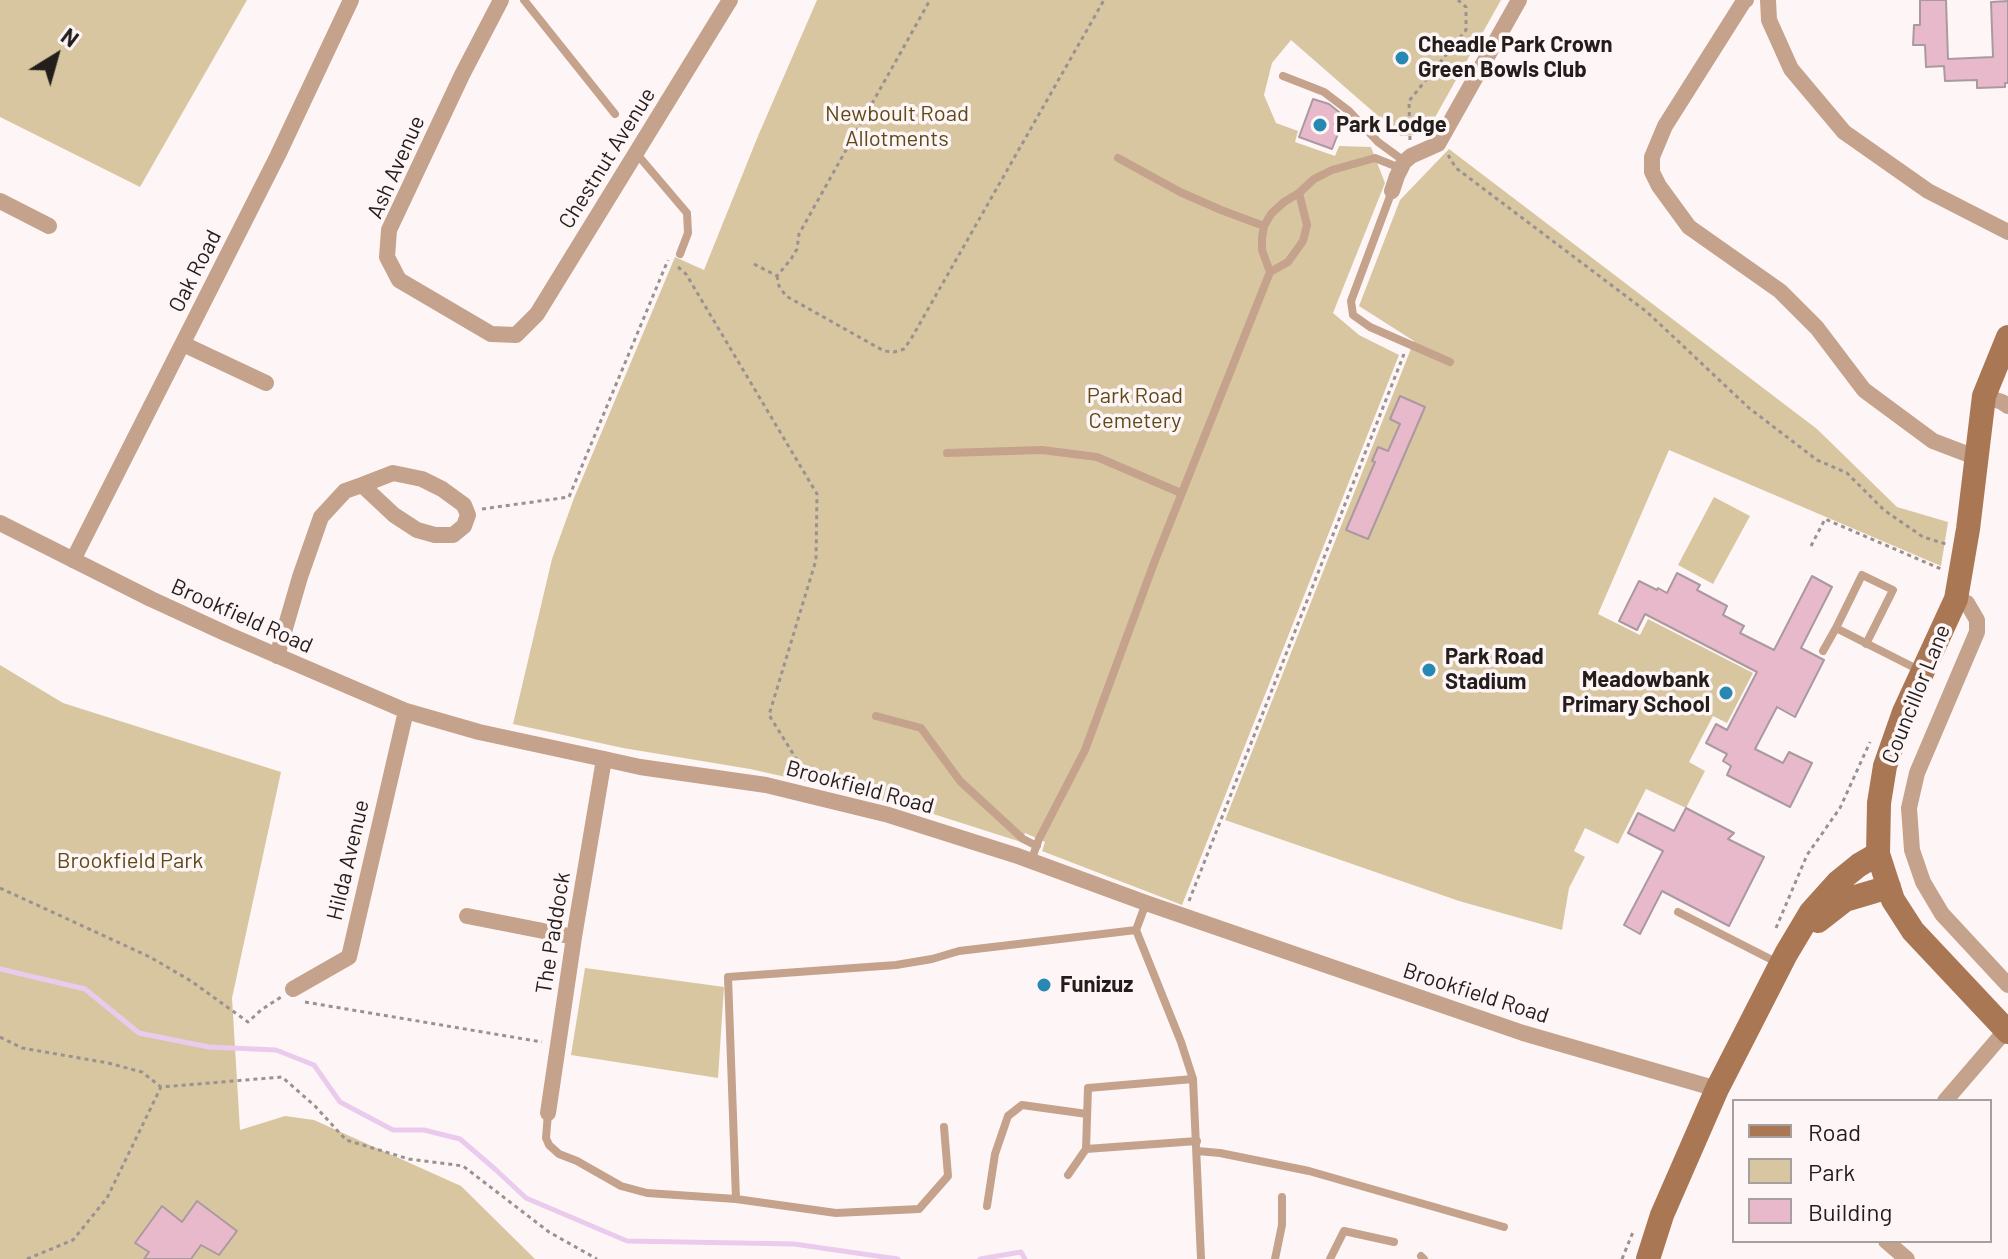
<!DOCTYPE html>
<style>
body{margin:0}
#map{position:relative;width:2008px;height:1259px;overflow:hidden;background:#fef6f6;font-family:Barlow,sans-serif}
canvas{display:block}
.legend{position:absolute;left:1732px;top:1099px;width:260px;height:144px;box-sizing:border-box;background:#fef6f6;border:2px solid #a69f9f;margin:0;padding:10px 14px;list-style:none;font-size:24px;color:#231d1c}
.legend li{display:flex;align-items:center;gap:16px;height:40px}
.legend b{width:40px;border:2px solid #a69f9f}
.north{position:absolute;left:16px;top:16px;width:80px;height:80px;-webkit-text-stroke:6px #fef6f6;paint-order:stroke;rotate:37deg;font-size:22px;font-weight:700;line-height:32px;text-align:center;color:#231d1c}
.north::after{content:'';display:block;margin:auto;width:28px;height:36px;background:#231d1c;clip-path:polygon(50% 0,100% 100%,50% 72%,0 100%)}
</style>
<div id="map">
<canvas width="2008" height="1259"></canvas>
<ul class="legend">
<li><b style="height:10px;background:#a75"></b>Road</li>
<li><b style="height:22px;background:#d8c6a1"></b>Park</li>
<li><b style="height:22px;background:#e7b9cb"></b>Building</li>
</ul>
<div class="north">N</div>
</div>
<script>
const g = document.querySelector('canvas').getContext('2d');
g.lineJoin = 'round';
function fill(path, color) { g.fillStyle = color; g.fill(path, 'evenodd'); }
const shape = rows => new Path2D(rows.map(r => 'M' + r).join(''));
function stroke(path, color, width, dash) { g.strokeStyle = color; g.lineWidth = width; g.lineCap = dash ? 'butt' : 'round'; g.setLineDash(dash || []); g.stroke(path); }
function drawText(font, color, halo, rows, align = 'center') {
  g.font = font + ' Barlow,sans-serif'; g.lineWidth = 7; g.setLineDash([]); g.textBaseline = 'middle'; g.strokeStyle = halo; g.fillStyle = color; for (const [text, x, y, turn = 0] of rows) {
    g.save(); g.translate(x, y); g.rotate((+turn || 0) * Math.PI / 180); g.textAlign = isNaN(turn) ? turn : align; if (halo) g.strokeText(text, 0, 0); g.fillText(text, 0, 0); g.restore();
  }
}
const green = shape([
 [0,0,247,0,140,187,0,117],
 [817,0,1501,0,1429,128,1426,131,1416,135,1401,136,1291,40,1272,63,1264,95,1276,123,1298,131,1295,142,1335,156,1339,146,1371,147,1385,183,1333,313,1359,335,1399,355,1182,905,1042,851,1045,842,1025,833,1021,842,927,812,808,782,750,769,623,748,513,724,552,559,574,498,675,257,704,270,758,136],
 [1449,149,1817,429,1897,507,1948,522,1941,566,1669,450,1598,614,1640,635,1648,619,1753,673,1727,723,1713,716,1689,762,1705,771,1686,808,1646,789,1618,844,1585,828,1574,851,1585,857,1569,888,1562,930,1459,901,1225,820,1414,341,1359,306,1400,200],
 [1714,497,1750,516,1713,584,1678,565],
 [0,665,63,703,281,772,232,998,240,1130,285,1116,314,1120,461,1186,535,1259,0,1259],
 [585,968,724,987,718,1078,571,1055]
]);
const stream = shape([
 [0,969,85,989,139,1033,209,1047,276,1050,314,1065,340,1102,393,1130,424,1130,460,1139,496,1170,526,1198,627,1241,794,1244,898,1259],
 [980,1259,1021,1252,1025,1259]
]);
const building = shape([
 [1920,0,1946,0,1948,59,1993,57,1991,2,2008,1,2008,83,2005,83,2005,87,1977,88,1977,80,1945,81,1944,66,1926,67,1925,45,1913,45,1914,25,1920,25,1920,0],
 [1313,99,1329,104,1339,112,1334,124,1341,126,1332,149,1299,137,1313,99],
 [1400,396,1425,407,1368,539,1346,530,1375,462,1372,461,1378,447,1388,451,1400,424,1390,419,1400,396],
 [1677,573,1700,585,1697,590,1727,606,1723,615,1744,626,1740,633,1774,650,1812,576,1832,587,1801,648,1824,660,1795,717,1777,707,1755,749,1783,763,1789,752,1812,763,1790,807,1727,775,1731,766,1723,761,1727,754,1706,743,1716,724,1727,730,1757,672,1645,614,1637,630,1619,621,1639,581,1657,590,1658,588,1667,593,1677,573],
 [1686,808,1734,833,1728,839,1764,857,1729,926,1662,891,1640,934,1624,925,1663,851,1628,833,1638,813,1674,831,1686,808],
 [197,1201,237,1231,219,1255,201,1245,191,1259,144,1259,149,1252,135,1243,162,1206,182,1222,197,1201]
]);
const path = shape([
 [1410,140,1409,101,1466,30,1466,7,1458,0],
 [1448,155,1456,168,1647,312,1749,408,1817,460,1847,473,1884,510,1923,537,1946,544],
 [754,264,777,276,791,259,797,249,799,234,930,0],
 [678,267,686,274,817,494,816,560,769,715,805,773,804,778],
 [777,276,779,286,786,296,884,351,894,352,904,349,911,339,1104,0],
 [482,509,569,497,668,260],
 [1811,546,1825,519,1941,569],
 [0,888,150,957,191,981,248,1022,261,1010,281,997],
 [1189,901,1404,354],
 [1776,928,1807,855,1840,808,1870,742],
 [305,1002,542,1042],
 [0,1037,22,1048,108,1063,142,1072,161,1087,282,1077,315,1106,346,1140,409,1159,463,1166,549,1232,597,1259],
 [27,1259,73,1240,107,1198,161,1087],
 [1622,1259,1633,1232]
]);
const lane = shape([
 [524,0,615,114],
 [1283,76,1324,92,1349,111,1378,142,1404,161],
 [636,153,687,213,688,233,680,254],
 [1118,158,1180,192,1221,210,1264,226],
 [1392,191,1351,301,1353,315,1370,327,1450,362],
 [1270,272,1288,262,1303,241,1307,225,1299,193],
 [947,453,1042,450,1097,457,1181,493],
 [1836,628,1862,575,1893,590,1866,644],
 [1823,651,1836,628,1919,670],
 [876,716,921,728,960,781,1023,839,1037,846],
 [1031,861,1039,839,1085,750,1154,563,1270,272,1262,250,1262,238,1264,226,1271,214,1284,202,1299,193,1314,179,1332,170,1375,158,1400,168],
 [1678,912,1780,964],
 [1136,930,1181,1042,1193,1079,1201,1259],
 [548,1113,546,1138,549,1145,559,1154,577,1161,621,1186,647,1193,736,1199],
 [944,1127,948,1176,919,1209,836,1213,736,1199,728,977,896,965,932,959,959,951,1136,930,1146,903],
 [1086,1149,1197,1141],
 [1197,1151,1220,1153,1309,1171,1504,1227],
 [1068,1175,1086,1149,1088,1088,1193,1079],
 [987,1206,995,1154,1008,1116,1022,1105,1087,1114],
 [1421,1256,1424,1259],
 [1275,1259,1282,1225,1282,1197],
 [1330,1259,1344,1231,1394,1242]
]);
const street = shape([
 [501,0,462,75,389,230,387,257,399,280,491,334,516,335,537,314,730,0],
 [1746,0,1744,1,1665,126,1652,157,1652,172,1659,186,1689,227,1780,291,1817,328,1864,390,1933,441,1975,457],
 [1768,0,1769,20,1791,69,1844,132,1928,191,2008,232],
 [1392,191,1397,176,1404,162,1411,156,1438,144,1519,0],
 [0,201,49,226],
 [183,344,266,383],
 [1984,396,2002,402,2008,406],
 [0,523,151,599,227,634,406,711,479,732,604,759,640,767,766,785,889,815,1015,855,1146,903,1523,1033,1717,1089],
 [73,560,278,155,351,0],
 [1956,599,1967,603,1977,620,1977,632,1917,773,1909,808,1912,850,1923,882,1942,914,2008,985],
 [277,656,300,577,321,517,345,491,362,485,393,473,422,479,442,489,464,505,468,515,464,526,453,535,435,535,417,530,394,515,362,485],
 [467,916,574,937],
 [293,989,349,957,406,711],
 [1945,1101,2006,1030],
 [548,1113,574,937,604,759],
 [1886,1241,1907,1259]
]);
const secondary = shape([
 [2008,337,1984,396,1968,529,1956,599,1904,712,1885,766,1879,803,1878,854,1893,900,1913,931,2008,1032],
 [1818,921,1845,900,1889,887],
 [1648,1259,1662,1215,1717,1089,1786,954,1811,912,1838,882,1859,865,1878,854]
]);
const markers = [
 [1402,58,8,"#2788b3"],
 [1320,125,8,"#2788b3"],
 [1429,670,8,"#2788b3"],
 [1726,693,8,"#2788b3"],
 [1044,985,8,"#2788b3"]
];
const poiNames = [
 ["Cheadle Park Crown",1418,45],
 ["Green Bowls Club",1418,70],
 ["Park Lodge",1336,125],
 ["Park Road",1445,657],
 ["Stadium",1445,682],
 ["Meadowbank",1710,680,"right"],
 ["Primary School",1710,705,"right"],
 ["Funizuz",1060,985]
];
const parkNames = [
 ["Newboult Road",897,114],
 ["Allotments",897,139],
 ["Park Road",1135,396],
 ["Cemetery",1135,421],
 ["Brookfield Park",130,861]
];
const streetNames = [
 ["Chestnut Avenue",607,158,-58],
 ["Ash Avenue",396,167,-66],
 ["Oak Road",195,271,-63],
 ["Brookfield Road",242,616,24],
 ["Councillor Lane",1916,694,-68],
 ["Brookfield Road",860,787,15],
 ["Hilda Avenue",348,860,-77],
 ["The Paddock",553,933,-81],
 ["Brookfield Road",1476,993,18]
];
fill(green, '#d8c6a1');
stroke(stream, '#eacbed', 5);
fill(building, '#e7b9cb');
stroke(building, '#aa9aa0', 2);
stroke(path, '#999291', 3, [4, 4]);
stroke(lane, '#c5a28b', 8);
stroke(street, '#c5a28b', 16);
stroke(secondary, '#a75', 24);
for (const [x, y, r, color] of markers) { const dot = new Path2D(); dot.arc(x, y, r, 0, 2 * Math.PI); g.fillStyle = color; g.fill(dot); stroke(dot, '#fef6f6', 3); }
drawText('bold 22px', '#231d1c', '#fef6f6', poiNames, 'left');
drawText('22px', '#5e4919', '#fef6f6', parkNames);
drawText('22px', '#231d1c', '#fef6f6', streetNames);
</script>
